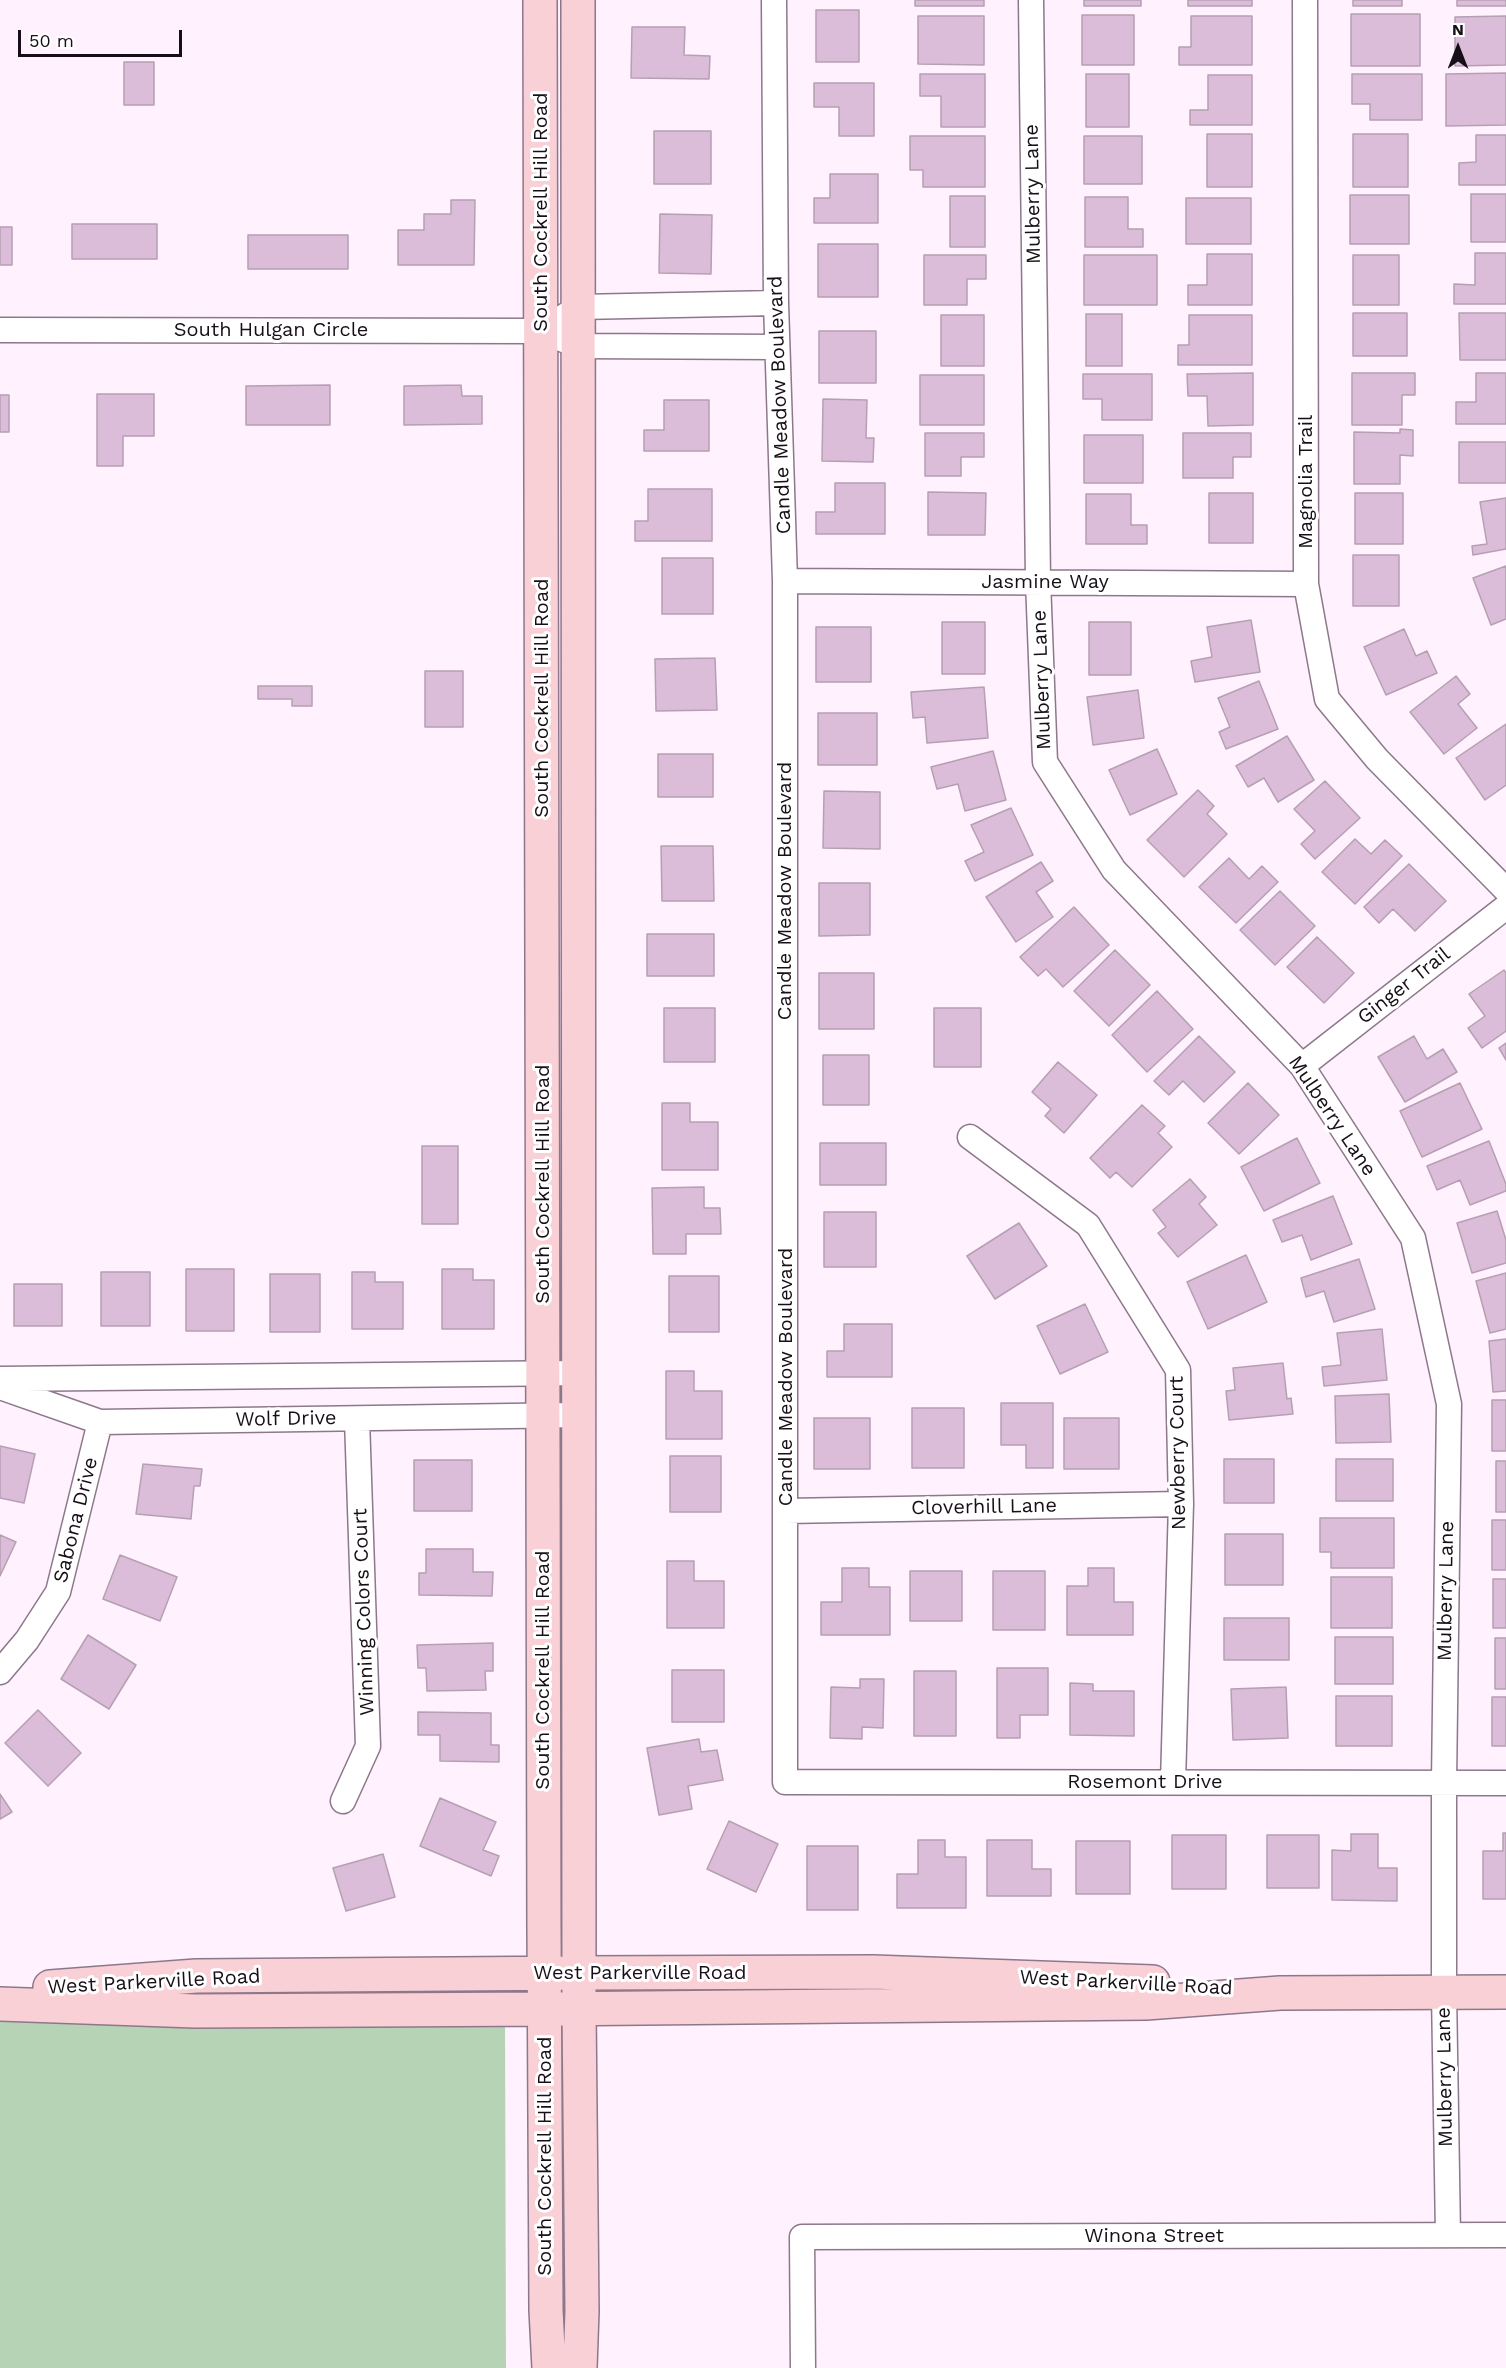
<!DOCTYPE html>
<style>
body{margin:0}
#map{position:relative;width:1506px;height:2368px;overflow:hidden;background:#fff1fd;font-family:"Work Sans",sans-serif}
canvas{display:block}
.north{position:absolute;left:1428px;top:18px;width:60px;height:60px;-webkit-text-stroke:4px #fff;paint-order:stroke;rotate:0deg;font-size:16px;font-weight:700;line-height:24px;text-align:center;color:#170f17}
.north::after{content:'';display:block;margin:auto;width:21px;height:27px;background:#170f17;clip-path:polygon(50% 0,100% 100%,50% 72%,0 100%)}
.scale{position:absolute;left:18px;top:30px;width:164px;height:27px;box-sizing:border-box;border:3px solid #170f17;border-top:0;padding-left:8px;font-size:18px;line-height:21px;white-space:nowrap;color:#170f17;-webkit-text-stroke:4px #fff;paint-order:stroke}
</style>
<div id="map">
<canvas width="1506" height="2368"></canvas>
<div class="north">N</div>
<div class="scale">50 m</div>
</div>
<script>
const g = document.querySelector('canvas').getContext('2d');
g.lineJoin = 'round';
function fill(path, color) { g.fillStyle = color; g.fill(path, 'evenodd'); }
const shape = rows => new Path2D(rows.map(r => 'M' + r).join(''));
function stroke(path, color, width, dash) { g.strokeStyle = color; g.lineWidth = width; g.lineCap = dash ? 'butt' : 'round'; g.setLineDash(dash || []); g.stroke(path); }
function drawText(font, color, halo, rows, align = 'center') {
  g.font = font + ' "Work Sans",sans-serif'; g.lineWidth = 6; g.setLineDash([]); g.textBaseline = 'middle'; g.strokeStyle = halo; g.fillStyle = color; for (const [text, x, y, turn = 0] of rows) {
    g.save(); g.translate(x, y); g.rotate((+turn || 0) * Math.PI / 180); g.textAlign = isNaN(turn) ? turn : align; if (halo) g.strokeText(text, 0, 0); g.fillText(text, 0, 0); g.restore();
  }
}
const green = shape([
 [0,2015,505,2016,506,2368,0,2368]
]);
const building = shape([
 [915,0,984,0,984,6,915,6,915,0],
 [1084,0,1141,0,1141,6,1084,6,1084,0],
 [1188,0,1252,0,1252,6,1188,6,1188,0],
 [1353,0,1402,0,1402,6,1353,6,1353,0],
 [1457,0,1506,0,1506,6,1457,6,1457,0],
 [816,10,859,10,859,62,816,62,816,10],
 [1351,14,1420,14,1420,66,1351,66,1351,14],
 [1082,15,1134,15,1134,65,1082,65,1082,15],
 [918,16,984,16,984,65,918,64,918,16],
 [1191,16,1252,16,1252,65,1179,65,1179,47,1191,47,1191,16],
 [1506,16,1506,65,1455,66,1455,17,1506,16],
 [632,27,685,27,684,55,710,56,709,79,631,78,632,27],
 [124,62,154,62,154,105,124,105,124,62],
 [1506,73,1506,125,1446,126,1446,74,1506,73],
 [920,74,985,74,985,127,941,127,941,96,920,96,920,74],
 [1086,74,1129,74,1129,127,1086,127,1086,74],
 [1352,74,1422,74,1422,120,1370,120,1370,104,1352,104,1352,74],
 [1208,75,1252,75,1252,125,1190,125,1190,110,1208,110,1208,75],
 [814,83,874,83,874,136,839,136,839,107,814,107,814,83],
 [654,131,711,131,711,184,654,184,654,131],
 [1207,134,1252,134,1252,187,1207,187,1207,134],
 [1353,134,1408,134,1408,187,1353,187,1353,134],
 [1476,135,1506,135,1506,185,1459,185,1459,163,1476,162,1476,135],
 [910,136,985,136,985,187,923,187,923,170,910,170,910,136],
 [1084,136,1142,136,1142,184,1084,184,1084,136],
 [830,174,878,174,878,223,814,223,814,198,830,198,830,174],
 [1471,194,1506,194,1506,242,1471,242,1471,194],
 [1350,195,1409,195,1409,244,1350,244,1350,195],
 [950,196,985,196,985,247,950,247,950,196],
 [1085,197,1128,197,1128,229,1143,229,1143,247,1085,247,1085,197],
 [1186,198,1251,198,1251,244,1186,244,1186,198],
 [451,200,475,200,474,265,398,265,398,230,424,230,424,214,451,214,451,200],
 [660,214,712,215,711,274,659,273,660,214],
 [72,224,157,224,157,259,72,259,72,224],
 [0,227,12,227,12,265,0,265,0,227],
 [248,235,348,235,348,269,248,269,248,235],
 [818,244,878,244,878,297,818,297,818,244],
 [1475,253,1506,253,1506,304,1454,304,1454,284,1475,285,1475,253],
 [1207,254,1252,254,1252,305,1188,305,1188,285,1207,285,1207,254],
 [924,255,986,255,986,279,967,279,967,305,924,305,924,255],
 [1084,255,1157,255,1157,305,1084,305,1084,255],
 [1353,255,1399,255,1399,305,1353,305,1353,255],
 [1353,313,1407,313,1407,356,1353,356,1353,313],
 [1459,313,1506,313,1506,360,1460,360,1459,313],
 [1086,314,1122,314,1122,366,1086,366,1086,314],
 [941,315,984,315,984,366,941,366,941,315],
 [1189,315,1252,315,1252,365,1178,365,1178,345,1189,345,1189,315],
 [819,331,876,331,876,383,819,383,819,331],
 [1253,373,1253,425,1208,426,1207,396,1188,396,1187,374,1253,373],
 [1352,373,1415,373,1415,395,1402,395,1402,425,1352,425,1352,373],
 [1476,373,1506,373,1506,424,1456,424,1456,402,1476,402,1476,373],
 [1083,374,1152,374,1152,420,1102,420,1102,399,1083,399,1083,374],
 [920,375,984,375,984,425,920,425,920,375],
 [330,385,330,425,246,425,246,386,330,385],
 [461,385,462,396,482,396,482,424,404,425,404,386,461,385],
 [97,394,154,394,154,436,123,436,123,466,97,466,97,394],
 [0,395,9,395,9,432,0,432,0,395],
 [823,399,867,400,866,438,874,438,873,462,822,461,823,399],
 [664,400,709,400,709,451,644,451,644,430,664,430,664,400],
 [1400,429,1413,430,1413,456,1400,455,1400,484,1354,484,1354,432,1400,433,1400,429],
 [925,433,984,433,984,457,961,457,961,476,925,476,925,433],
 [1183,433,1251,433,1251,457,1233,457,1233,478,1183,478,1183,433],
 [1084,435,1143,435,1143,483,1084,483,1084,435],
 [1459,442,1506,442,1506,483,1459,483,1459,442],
 [835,483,885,483,885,534,816,534,816,512,835,512,835,483],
 [648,489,712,489,712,541,635,541,635,521,648,521,648,489],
 [928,492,986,493,985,535,928,535,928,492],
 [1209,493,1253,493,1253,543,1209,543,1209,493],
 [1355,493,1403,493,1403,544,1355,544,1355,493],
 [1086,494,1131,494,1131,525,1147,525,1147,544,1086,544,1086,494],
 [1506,498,1506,549,1473,555,1472,546,1487,544,1480,502,1506,498],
 [1353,555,1399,555,1399,606,1353,606,1353,555],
 [662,558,713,558,713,614,662,614,662,558],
 [1506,566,1506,619,1491,625,1473,578,1506,566],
 [1251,620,1260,672,1195,682,1191,661,1212,657,1207,627,1251,620],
 [942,622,985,622,985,674,942,674,942,622],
 [1089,622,1131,622,1131,675,1089,675,1089,622],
 [816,627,871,627,871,682,816,682,816,627],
 [1404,629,1416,656,1427,651,1437,673,1386,695,1364,647,1404,629],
 [715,658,717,710,656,711,655,659,715,658],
 [425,671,463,671,463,727,425,727,425,671],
 [1456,676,1470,694,1458,704,1477,728,1444,754,1410,712,1456,676],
 [1259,681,1278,729,1226,749,1219,732,1230,727,1218,698,1259,681],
 [258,686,312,686,312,706,292,706,292,699,258,699,258,686],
 [984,687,988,738,927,743,925,717,913,718,911,692,984,687],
 [1138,690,1144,738,1093,745,1087,697,1138,690],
 [818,713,877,713,877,765,818,765,818,713],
 [1506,724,1506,785,1485,800,1456,758,1506,724],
 [1287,736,1314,780,1278,802,1264,778,1248,787,1236,766,1287,736],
 [1157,749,1177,794,1130,815,1109,770,1157,749],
 [993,751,1006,800,965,811,958,784,937,789,931,767,993,751],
 [658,754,713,754,713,797,658,797,658,754],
 [1325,781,1360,818,1315,859,1301,844,1315,831,1294,809,1325,781],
 [1198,790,1214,806,1207,814,1227,834,1184,877,1147,840,1198,790],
 [824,791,880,792,880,849,823,848,824,791],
 [1011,808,1033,855,975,881,965,861,984,852,971,825,1011,808],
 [1355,839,1371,854,1385,840,1402,856,1355,904,1322,872,1355,839],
 [661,846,713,846,714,901,662,901,661,846],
 [1229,858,1249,879,1262,866,1278,882,1236,923,1199,887,1229,858],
 [1041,862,1053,881,1036,892,1053,917,1016,942,986,897,1041,862],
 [1409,864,1446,901,1415,931,1393,909,1379,923,1364,907,1409,864],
 [819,883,870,883,870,935,819,936,819,883],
 [1280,891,1315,926,1275,965,1240,930,1280,891],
 [1074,907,1109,945,1063,987,1046,969,1038,976,1020,957,1074,907],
 [647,934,714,934,714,976,647,976,647,934],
 [1317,937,1354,973,1324,1003,1287,967,1317,937],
 [1115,950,1150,985,1109,1026,1074,991,1115,950],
 [1504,970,1506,973,1506,1031,1482,1048,1468,1028,1485,1016,1469,994,1504,970],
 [819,973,874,973,874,1029,819,1029,819,973],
 [1157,991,1193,1029,1147,1072,1112,1035,1157,991],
 [664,1008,715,1008,715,1062,664,1062,664,1008],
 [934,1008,981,1008,981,1067,934,1067,934,1008],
 [1199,1036,1235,1072,1204,1102,1183,1081,1169,1095,1154,1081,1199,1036],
 [1414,1036,1427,1059,1443,1049,1457,1072,1405,1102,1378,1057,1414,1036],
 [1506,1043,1506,1060,1499,1048,1506,1043],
 [823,1055,869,1055,869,1105,823,1105,823,1055],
 [1058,1062,1097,1095,1064,1133,1045,1116,1051,1109,1032,1092,1058,1062],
 [1248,1083,1279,1115,1239,1154,1208,1123,1248,1083],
 [1460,1083,1482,1129,1422,1157,1400,1111,1460,1083],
 [662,1103,690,1103,690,1122,718,1122,718,1170,662,1170,662,1103],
 [1142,1105,1165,1126,1158,1133,1172,1147,1132,1187,1116,1172,1110,1178,1090,1158,1142,1105],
 [1297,1138,1320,1183,1264,1211,1241,1167,1297,1138],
 [1489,1141,1506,1184,1506,1191,1470,1205,1460,1180,1437,1190,1427,1166,1489,1141],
 [820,1143,886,1143,886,1185,820,1185,820,1143],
 [422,1146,458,1146,458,1224,422,1224,422,1146],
 [1190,1179,1206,1197,1199,1204,1217,1225,1178,1257,1158,1233,1166,1227,1153,1210,1190,1179],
 [704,1187,704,1208,720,1208,721,1234,686,1234,686,1254,653,1254,652,1188,704,1187],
 [1333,1196,1352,1244,1311,1260,1302,1235,1282,1242,1273,1220,1333,1196],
 [1497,1211,1506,1240,1506,1263,1472,1273,1457,1223,1497,1211],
 [824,1212,876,1212,876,1267,824,1267,824,1212],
 [1019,1223,1047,1266,995,1299,967,1256,1019,1223],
 [1246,1255,1267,1302,1208,1329,1187,1282,1246,1255],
 [1359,1259,1375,1309,1334,1322,1324,1291,1306,1297,1301,1278,1359,1259],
 [186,1269,234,1269,234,1331,186,1331,186,1269],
 [442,1269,473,1269,473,1280,494,1280,494,1329,442,1329,442,1269],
 [101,1272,150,1272,150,1326,101,1326,101,1272],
 [352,1272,375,1272,375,1282,403,1282,403,1329,352,1329,352,1272],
 [1506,1273,1506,1329,1490,1333,1476,1281,1506,1273],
 [270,1274,320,1274,320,1332,270,1332,270,1274],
 [669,1276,719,1276,719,1332,669,1332,669,1276],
 [14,1284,62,1284,62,1326,14,1326,14,1284],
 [1085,1304,1108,1352,1060,1374,1037,1326,1085,1304],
 [844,1324,892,1324,892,1377,827,1377,827,1351,844,1351,844,1324],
 [1382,1329,1387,1380,1324,1386,1322,1367,1341,1365,1337,1333,1382,1329],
 [1506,1339,1506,1391,1493,1392,1489,1341,1506,1339],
 [1283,1363,1287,1399,1291,1398,1293,1414,1229,1420,1226,1391,1235,1390,1233,1368,1283,1363],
 [666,1371,694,1371,694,1391,722,1391,722,1439,666,1439,666,1371],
 [1389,1394,1391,1442,1336,1443,1335,1396,1389,1394],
 [1492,1400,1506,1400,1506,1451,1492,1451,1492,1400],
 [1001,1403,1053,1403,1053,1468,1026,1468,1026,1445,1001,1445,1001,1403],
 [912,1408,964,1408,964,1468,912,1468,912,1408],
 [814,1418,870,1418,870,1469,814,1469,814,1418],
 [1064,1418,1119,1418,1119,1469,1064,1469,1064,1418],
 [0,1446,35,1454,24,1503,0,1498,0,1446],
 [670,1456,721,1456,721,1512,670,1512,670,1456],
 [1224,1459,1274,1459,1274,1503,1224,1503,1224,1459],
 [1336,1459,1393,1459,1393,1501,1336,1501,1336,1459],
 [414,1460,472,1460,472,1511,414,1511,414,1460],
 [1496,1461,1506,1461,1506,1512,1496,1512,1496,1461],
 [143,1464,202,1469,200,1486,194,1486,191,1519,136,1514,143,1464],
 [1320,1518,1394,1518,1394,1568,1331,1568,1331,1552,1320,1552,1320,1518],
 [1492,1520,1506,1520,1506,1570,1492,1570,1492,1520],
 [1225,1534,1283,1534,1283,1585,1225,1585,1225,1534],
 [0,1535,16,1542,0,1576,0,1535],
 [426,1549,473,1549,473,1572,493,1572,492,1596,419,1595,419,1573,426,1573,426,1549],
 [120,1555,177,1577,160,1621,103,1599,120,1555],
 [667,1561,694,1561,694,1581,724,1581,724,1628,667,1628,667,1561],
 [842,1568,869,1568,869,1587,890,1587,890,1635,821,1635,821,1602,842,1602,842,1568],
 [1088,1568,1114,1568,1114,1602,1133,1602,1133,1635,1067,1635,1067,1586,1088,1586,1088,1568],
 [910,1571,962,1571,962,1621,910,1621,910,1571],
 [993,1571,1045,1571,1045,1630,993,1630,993,1571],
 [1331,1577,1392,1577,1392,1628,1331,1628,1331,1577],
 [1493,1579,1506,1579,1506,1628,1493,1628,1493,1579],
 [1224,1618,1289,1618,1289,1660,1224,1660,1224,1618],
 [88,1635,136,1665,109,1709,61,1679,88,1635],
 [1335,1637,1393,1637,1393,1684,1335,1684,1335,1637],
 [1495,1638,1506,1638,1506,1689,1495,1689,1495,1638],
 [493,1643,493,1671,485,1671,486,1690,427,1691,426,1668,418,1668,417,1645,493,1643],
 [997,1668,1048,1668,1048,1715,1020,1715,1020,1738,997,1738,997,1668],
 [672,1670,724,1670,724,1722,672,1722,672,1670],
 [914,1671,956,1671,956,1736,914,1736,914,1671],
 [860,1679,884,1679,883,1728,862,1727,862,1739,830,1738,831,1687,860,1688,860,1679],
 [1070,1683,1093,1684,1093,1691,1134,1691,1134,1736,1070,1735,1070,1683],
 [1286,1687,1288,1738,1233,1740,1231,1689,1286,1687],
 [1336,1696,1392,1696,1392,1746,1336,1746,1336,1696],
 [1492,1697,1506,1697,1506,1746,1492,1746,1492,1697],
 [38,1710,81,1753,48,1786,5,1743,38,1710],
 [418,1712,491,1713,491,1745,499,1745,499,1762,440,1761,440,1735,418,1735,418,1712],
 [699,1739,701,1752,717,1750,723,1780,688,1786,692,1809,659,1815,647,1748,699,1739],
 [0,1794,12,1812,0,1819,0,1794],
 [440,1798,496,1822,483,1850,499,1856,491,1876,420,1846,440,1798],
 [729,1821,778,1844,756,1892,707,1869,729,1821],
 [1503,1833,1506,1833,1506,1899,1483,1899,1483,1851,1503,1851,1503,1833],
 [1351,1834,1378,1834,1378,1868,1397,1868,1397,1901,1332,1900,1332,1850,1351,1851,1351,1834],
 [1172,1835,1226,1835,1226,1889,1172,1889,1172,1835],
 [1267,1835,1319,1835,1319,1888,1267,1888,1267,1835],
 [918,1840,945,1840,945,1857,966,1857,966,1908,897,1908,897,1874,918,1874,918,1840],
 [987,1840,1032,1840,1032,1869,1051,1869,1051,1896,987,1896,987,1840],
 [1076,1841,1130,1841,1130,1894,1076,1894,1076,1841],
 [807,1846,858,1846,858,1910,807,1910,807,1846],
 [383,1854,395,1897,346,1911,333,1868,383,1854]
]);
const street = shape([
 [774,0,776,303,785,581,785,1782,1506,1783],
 [1031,0,1038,581,1045,762,1114,870,1302,1066,1413,1238,1449,1404,1444,1783,1444,1992,1448,2235],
 [1305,0,1306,584,1327,699,1377,759,1506,890],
 [0,330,541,331,579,346,777,347],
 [541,331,579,307,776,303],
 [785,581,1306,584],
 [1302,1066,1506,907],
 [970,1137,1088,1225,1178,1370,1181,1504,1173,1782],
 [0,1379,580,1373],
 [0,1387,100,1422,579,1415],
 [786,1511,1181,1504],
 [0,1672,27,1640,58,1592,100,1422],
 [343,1801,368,1746,357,1419],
 [803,2368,802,2237,1506,2235]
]);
const secondary = shape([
 [540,0,544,1929,546,2310,549,2368],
 [578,0,579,2009,582,2311,580,2368],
 [50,1987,196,1976,579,1973,873,1972,1153,1982],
 [0,2004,195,2011,544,2009,1146,2003,1280,1993,1506,1992]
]);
const streetNames = [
 ["Mulberry Lane",1033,194,-91],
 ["South Cockrell Hill Road",541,212,-90],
 ["South Hulgan Circle",271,330],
 ["Candle Meadow Boulevard",780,405,-92],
 ["Magnolia Trail",1306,482,-90],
 ["Jasmine Way",1045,582],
 ["Mulberry Lane",1042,680,-92],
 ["South Cockrell Hill Road",542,698,-90],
 ["Candle Meadow Boulevard",785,891,-90],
 ["Ginger Trail",1404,986,-38],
 ["Mulberry Lane",1332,1116,56],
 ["South Cockrell Hill Road",543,1184,-90],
 ["Candle Meadow Boulevard",786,1377,-90],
 ["Wolf Drive",286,1419,-1],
 ["Newberry Court",1178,1453,-91],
 ["Cloverhill Lane",984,1507,-1],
 ["Sabona Drive",76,1520,-76],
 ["Mulberry Lane",1446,1591,-89],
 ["Winning Colors Court",364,1612,-92],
 ["South Cockrell Hill Road",543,1670,-90],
 ["Rosemont Drive",1145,1782],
 ["West Parkerville Road",640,1973],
 ["West Parkerville Road",154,1982,-3],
 ["West Parkerville Road",1126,1983,3],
 ["Mulberry Lane",1445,2077,-91],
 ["South Cockrell Hill Road",545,2156,-90],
 ["Winona Street",1154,2236]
];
fill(green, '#b7d3b6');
fill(building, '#dcbdd9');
stroke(building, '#b69fb3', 1.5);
stroke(street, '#8d788b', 27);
stroke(secondary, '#8d788b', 36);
stroke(street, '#fff', 24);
stroke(secondary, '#f8d0d5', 33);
drawText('20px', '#170f17', '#fff', streetNames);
</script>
